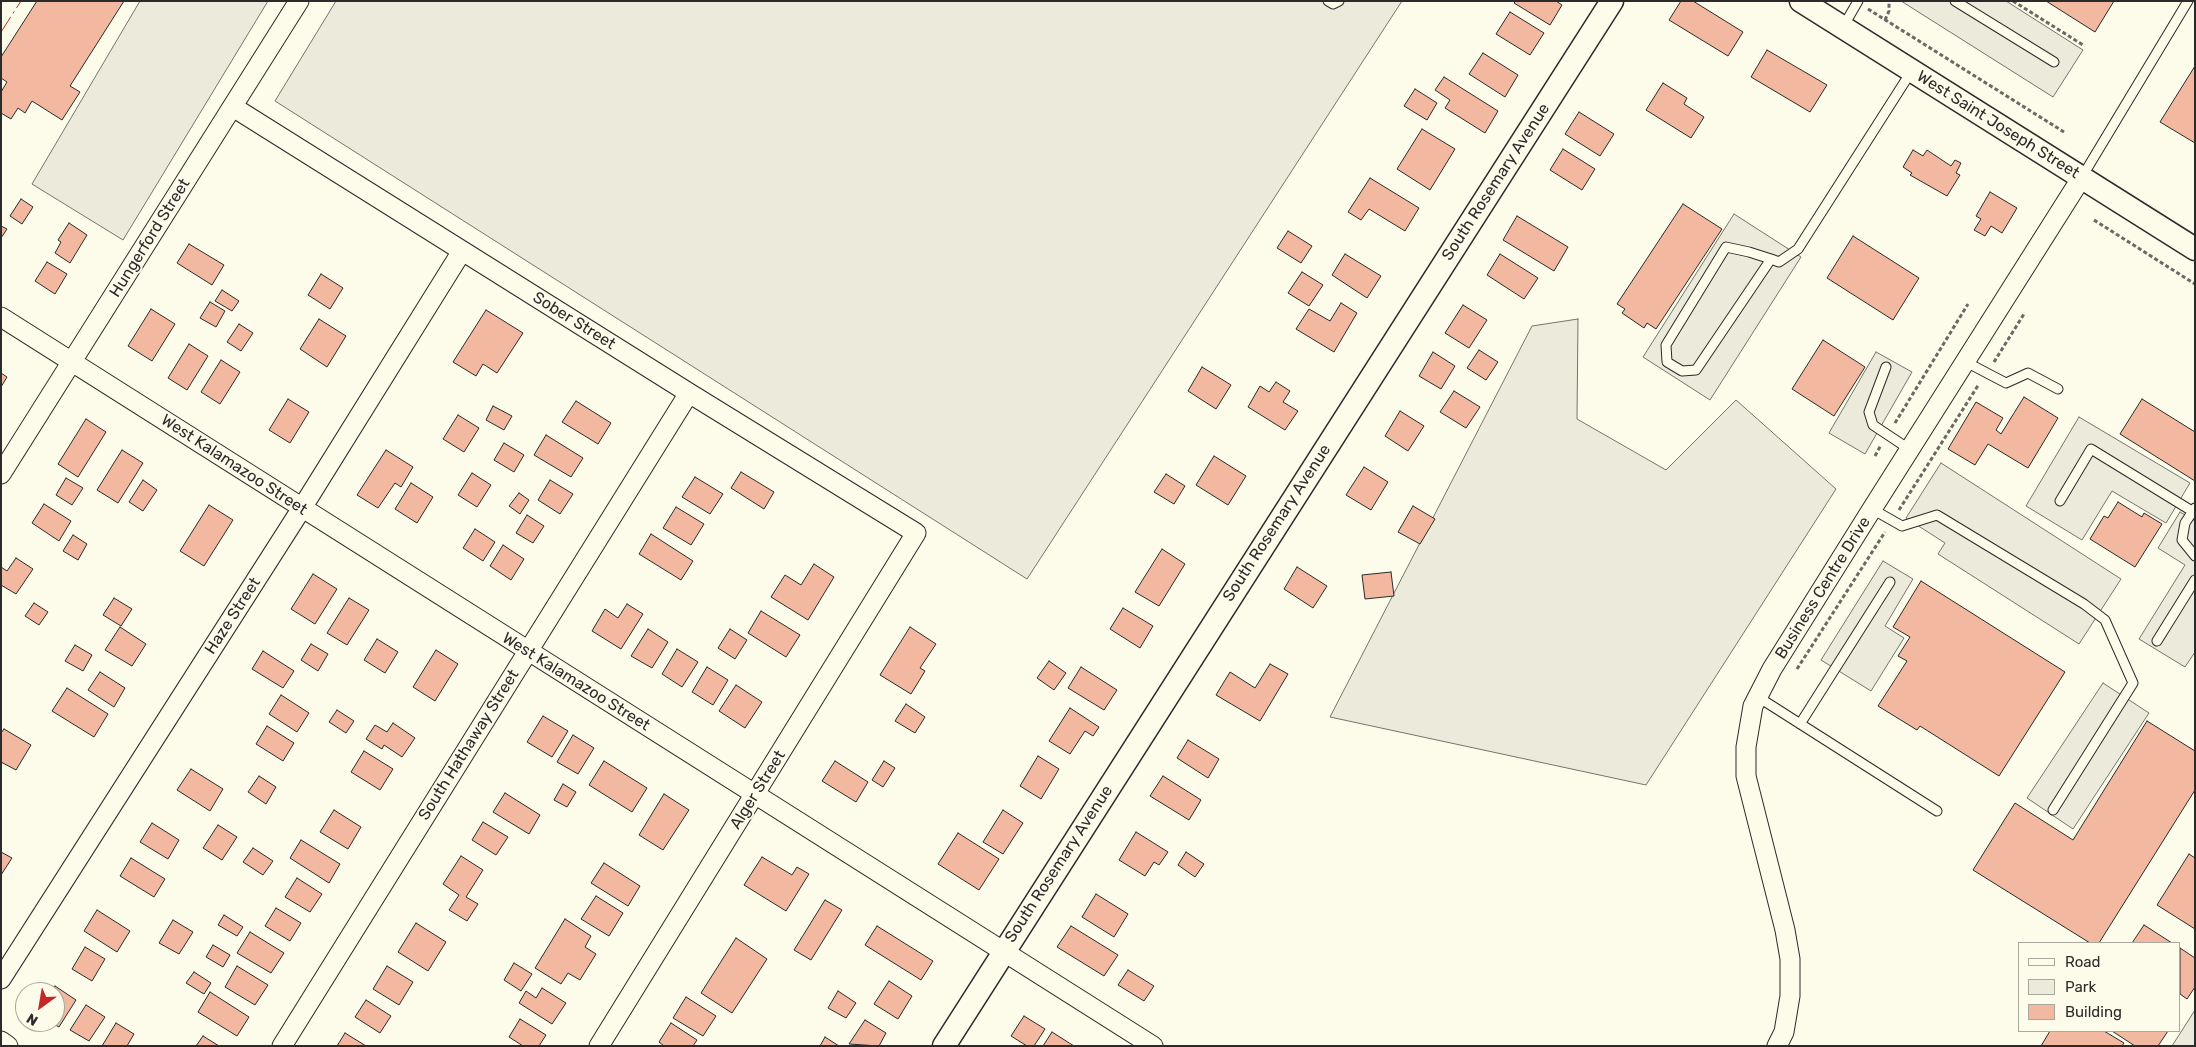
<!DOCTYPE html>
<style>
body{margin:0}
#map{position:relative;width:2196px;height:1047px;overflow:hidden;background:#fdfbea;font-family:Rubik,sans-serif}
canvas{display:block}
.frame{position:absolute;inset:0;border:2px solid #2b2b2b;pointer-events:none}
.legend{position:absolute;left:2018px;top:942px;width:162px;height:90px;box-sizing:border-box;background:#fdfbea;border:1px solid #a9a89e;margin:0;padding:6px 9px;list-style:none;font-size:15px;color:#2b2b2b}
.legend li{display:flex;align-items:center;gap:10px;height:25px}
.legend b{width:25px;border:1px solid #a9a89e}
.north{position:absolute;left:15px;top:982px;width:50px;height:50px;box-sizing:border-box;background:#fdfbea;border:1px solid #a9a89e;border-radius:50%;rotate:212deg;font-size:14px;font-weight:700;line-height:20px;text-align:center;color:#2b2b2b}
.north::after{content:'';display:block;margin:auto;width:18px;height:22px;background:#c62828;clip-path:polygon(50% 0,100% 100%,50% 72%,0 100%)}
</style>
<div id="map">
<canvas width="2196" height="1047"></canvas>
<div class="frame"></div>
<ul class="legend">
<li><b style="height:6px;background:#fdfbea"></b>Road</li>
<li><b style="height:14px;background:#ecebdb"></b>Park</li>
<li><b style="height:14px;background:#f2b8a0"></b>Building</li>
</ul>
<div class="north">N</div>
</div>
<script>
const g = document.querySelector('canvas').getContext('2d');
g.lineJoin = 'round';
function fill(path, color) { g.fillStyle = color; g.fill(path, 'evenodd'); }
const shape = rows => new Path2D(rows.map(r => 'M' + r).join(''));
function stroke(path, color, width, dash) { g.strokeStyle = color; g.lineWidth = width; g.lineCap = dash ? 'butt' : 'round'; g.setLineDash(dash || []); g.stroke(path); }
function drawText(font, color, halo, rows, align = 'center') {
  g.font = font + ' Rubik,sans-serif'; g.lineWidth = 4; g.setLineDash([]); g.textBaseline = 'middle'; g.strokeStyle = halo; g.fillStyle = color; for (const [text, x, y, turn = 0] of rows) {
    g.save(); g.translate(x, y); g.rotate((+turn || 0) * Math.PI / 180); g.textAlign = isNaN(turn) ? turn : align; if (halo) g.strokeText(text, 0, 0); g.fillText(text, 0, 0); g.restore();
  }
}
const green = shape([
 [1578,319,1577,419,1666,470,1736,400,1836,489,1646,785,1330,717,1532,326,1578,319]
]);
const parking = shape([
 [140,1,268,1,123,240,32,184,140,1],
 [336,1,1402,1,1027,579,275,101,336,1],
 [1901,1,2006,1,2083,50,2053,97,1901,1],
 [1734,214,1801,257,1710,400,1643,357,1734,214],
 [1876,352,1912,372,1865,454,1829,433,1876,352],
 [2079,417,2190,483,2166,523,2112,491,2082,540,2026,506,2079,417],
 [1941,463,2121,579,2079,644,1938,554,1945,543,1906,518,1941,463],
 [2180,512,2195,521,2195,652,2185,667,2139,639,2185,565,2158,548,2180,512],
 [1883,561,1913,579,1885,626,1904,638,1871,691,1821,660,1883,561],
 [2103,683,2149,713,2073,829,2027,798,2103,683],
 [2195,1010,2195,1046,2172,1046,2195,1010]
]);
const building = shape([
 [37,1,124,1,70,86,80,92,62,120,32,101,25,113,18,108,11,119,1,113,1,92,7,82,1,78,1,57,37,1],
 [1516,1,1556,1,1562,5,1550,25,1514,3,1516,1],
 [1681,1,1693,1,1743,32,1728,56,1669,20,1681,1],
 [2046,1,2114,1,2095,32,2046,1],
 [1510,12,1544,33,1530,55,1496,34,1510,12],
 [1767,50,1827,85,1810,112,1751,77,1767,50],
 [1483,53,1518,75,1505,97,1469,74,1483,53],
 [2195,66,2195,143,2160,122,2195,66],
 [1444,77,1498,111,1485,133,1445,108,1450,100,1435,90,1444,77],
 [1663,83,1687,98,1684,104,1704,117,1691,138,1646,110,1663,83],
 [1415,89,1437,103,1427,120,1404,106,1415,89],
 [1579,112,1614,134,1600,156,1565,134,1579,112],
 [1422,129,1455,149,1430,190,1397,169,1422,129],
 [1563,149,1595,169,1582,190,1550,170,1563,149],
 [1913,150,1923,156,1927,150,1951,166,1955,160,1961,163,1956,173,1960,175,1947,196,1910,175,1912,173,1903,167,1913,150],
 [1370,178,1419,208,1405,231,1369,209,1361,220,1348,212,1370,178],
 [1990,192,2017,208,2002,233,1991,226,1985,236,1974,230,1981,219,1976,216,1990,192],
 [21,199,33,207,22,224,10,216,21,199],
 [1683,204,1722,229,1656,329,1647,323,1644,328,1622,313,1625,309,1617,304,1683,204],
 [1517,216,1568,247,1554,271,1503,240,1517,216],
 [69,223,87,235,70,263,55,253,61,242,58,240,69,223],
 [1,226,7,229,1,238,1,226],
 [1288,231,1312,246,1301,263,1277,248,1288,231],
 [1853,236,1919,278,1893,320,1827,278,1853,236],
 [189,244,224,265,212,285,177,263,189,244],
 [1345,254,1381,276,1367,298,1332,275,1345,254],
 [1500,254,1538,278,1524,299,1487,275,1500,254],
 [47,262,67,274,55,294,35,281,47,262],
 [1302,272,1323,285,1309,306,1288,293,1302,272],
 [321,274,343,288,330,309,308,295,321,274],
 [222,290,239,301,232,311,215,301,222,290],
 [210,302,225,311,216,327,200,318,210,302],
 [1341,303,1357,313,1334,352,1296,329,1309,309,1330,321,1341,303],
 [1463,305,1487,320,1469,348,1445,333,1463,305],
 [151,309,175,324,152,361,128,346,151,309],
 [486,310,523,333,497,373,483,364,476,376,453,362,486,310],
 [319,319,346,336,327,367,300,349,319,319],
 [239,324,253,333,241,351,227,342,239,324],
 [1823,340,1865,367,1834,416,1792,389,1823,340],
 [189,344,208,356,187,390,168,378,189,344],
 [1479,350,1498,362,1486,380,1467,368,1479,350],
 [1433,352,1455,366,1441,389,1419,376,1433,352],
 [221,360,240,372,220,404,201,392,221,360],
 [1202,367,1231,385,1216,409,1188,391,1202,367],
 [1,373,7,377,1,387,1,373],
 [1276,382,1290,391,1283,402,1298,411,1285,430,1248,407,1260,386,1269,392,1276,382],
 [1454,391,1480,407,1466,428,1440,412,1454,391],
 [2024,397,2058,418,2028,468,1988,444,1975,465,1948,449,1976,402,2003,418,1996,430,2001,434,2024,397],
 [288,399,309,412,290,443,269,430,288,399],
 [2142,399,2195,432,2195,481,2120,434,2142,399],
 [576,401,611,423,598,444,562,422,576,401],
 [493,406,512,416,504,430,486,420,493,406],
 [1400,411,1424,426,1408,451,1385,436,1400,411],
 [458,415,479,428,464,452,443,439,458,415],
 [86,419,106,432,78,477,58,464,86,419],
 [546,435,583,458,571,477,534,455,546,435],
 [504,443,524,455,514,472,494,460,504,443],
 [122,450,143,463,118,503,97,490,122,450],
 [386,450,413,467,401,487,395,483,378,508,357,495,386,450],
 [1214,456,1246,476,1228,505,1196,485,1214,456],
 [1364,467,1388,482,1371,510,1346,495,1364,467],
 [741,472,774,492,764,509,731,488,741,472],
 [472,473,491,485,477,507,458,495,472,473],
 [1166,474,1185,486,1174,504,1154,492,1166,474],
 [695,477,723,494,710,514,682,497,695,477],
 [66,478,83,488,72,505,56,495,66,478],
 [143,480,157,490,143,511,129,502,143,480],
 [550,480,573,494,560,514,538,500,550,480],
 [411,483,433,497,417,523,395,509,411,483],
 [519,493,529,500,520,514,509,506,519,493],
 [2118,502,2142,517,2144,513,2162,524,2135,567,2090,539,2104,516,2108,518,2118,502],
 [44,504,71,521,59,541,32,523,44,504],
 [209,505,233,520,204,566,180,551,209,505],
 [1413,506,1435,519,1420,544,1398,532,1413,506],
 [676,507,704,524,691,545,663,528,676,507],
 [527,515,544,526,533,543,516,533,527,515],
 [475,529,495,542,483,561,463,548,475,529],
 [651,534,693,561,681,580,639,554,651,534],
 [73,535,87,544,78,560,63,551,73,535],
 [503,545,524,559,511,580,490,566,503,545],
 [1162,549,1185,564,1159,606,1135,592,1162,549],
 [16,558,33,569,16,594,1,585,1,567,7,571,16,558],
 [814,564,834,577,808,620,771,597,785,575,801,585,814,564],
 [1297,567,1327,586,1313,608,1284,589,1297,567],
 [1391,572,1394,596,1365,599,1362,575,1391,572],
 [313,574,337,589,315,624,291,609,313,574],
 [1921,581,2065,672,1999,776,1920,726,1917,730,1878,706,1907,661,1898,656,1910,637,1893,627,1921,581],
 [114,598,132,609,121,626,103,615,114,598],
 [349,598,369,610,347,645,327,633,349,598],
 [34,603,48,612,39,625,25,616,34,603],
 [627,604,643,614,621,649,592,631,605,609,618,618,627,604],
 [1123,608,1153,626,1140,648,1110,629,1123,608],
 [761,611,800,635,786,657,748,633,761,611],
 [120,627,146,644,132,666,105,650,120,627],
 [910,627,936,644,920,668,925,671,911,694,880,675,910,627],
 [648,629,668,642,652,668,631,656,648,629],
 [730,629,747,640,735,659,718,648,730,629],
 [377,639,398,652,385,673,364,660,377,639],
 [311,644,328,654,318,671,301,660,311,644],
 [75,645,92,655,83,671,65,661,75,645],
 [677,649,698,662,682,687,662,674,677,649],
 [436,650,458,664,435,701,413,687,436,650],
 [263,651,294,671,283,688,252,669,263,651],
 [1049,661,1066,673,1054,690,1037,678,1049,661],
 [1270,664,1288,674,1260,721,1216,695,1230,672,1255,688,1270,664],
 [707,667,728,680,713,705,692,692,707,667],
 [1081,667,1117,690,1104,710,1068,688,1081,667],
 [100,672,125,688,114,707,88,690,100,672],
 [736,685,762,702,745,728,719,711,736,685],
 [67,688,108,714,94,737,52,711,67,688],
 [281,695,309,713,297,732,269,714,281,695],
 [906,704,925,717,915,733,895,721,906,704],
 [1070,708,1099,727,1093,736,1085,731,1070,754,1049,741,1070,708],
 [337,710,354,721,346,733,329,722,337,710],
 [543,716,568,731,552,757,527,742,543,716],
 [2147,721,2195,751,2195,790,2099,943,2090,943,1973,870,2015,803,2073,840,2147,721],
 [393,723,415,738,402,757,384,745,382,749,366,739,375,725,387,732,393,723],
 [267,726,294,743,283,761,256,744,267,726],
 [4,729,31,745,16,770,1,762,1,733,4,729],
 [573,735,594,748,578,774,557,762,573,735],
 [1188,740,1219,759,1208,778,1177,758,1188,740],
 [364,751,393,769,380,790,351,772,364,751],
 [1038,756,1059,769,1041,799,1020,786,1038,756],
 [604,761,647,788,632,812,589,785,604,761],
 [835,761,868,782,856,802,822,781,835,761],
 [884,761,895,768,883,787,872,780,884,761],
 [191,769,223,789,210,811,177,790,191,769],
 [259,776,276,787,266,804,248,792,259,776],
 [1163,776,1201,800,1189,820,1150,796,1163,776],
 [563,784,576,792,567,807,554,800,563,784],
 [505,793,540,815,529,834,493,812,505,793],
 [664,794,689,810,663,850,639,835,664,794],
 [334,810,361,827,348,849,320,832,334,810],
 [1003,810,1023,823,1003,854,983,842,1003,810],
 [483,822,508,837,496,855,472,840,483,822],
 [152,823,179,840,168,859,140,842,152,823],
 [218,825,237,837,222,860,203,848,218,825],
 [1136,832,1168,852,1159,865,1154,862,1145,876,1119,860,1136,832],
 [958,833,999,859,979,890,938,864,958,833],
 [301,840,340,864,329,883,290,858,301,840],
 [253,848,273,861,263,875,243,862,253,848],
 [1,852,12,858,1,875,1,852],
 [1186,852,1204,864,1195,877,1178,865,1186,852],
 [2189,854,2195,858,2195,929,2157,905,2189,854],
 [461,856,483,870,466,897,478,904,467,921,449,910,459,895,443,884,461,856],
 [762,857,792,875,797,867,809,874,786,911,744,885,762,857],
 [131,858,165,879,154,897,120,876,131,858],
 [604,863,640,886,628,906,591,883,604,863],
 [297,878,322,894,310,912,285,897,297,878],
 [1096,894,1128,914,1114,937,1082,917,1096,894],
 [596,896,623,913,609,936,581,919,596,896],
 [825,900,842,910,811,960,794,950,825,900],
 [276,908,301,923,290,941,265,926,276,908],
 [97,910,130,931,117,952,84,931,97,910],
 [224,915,243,927,237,936,218,925,224,915],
 [565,919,591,936,585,947,596,954,580,980,568,973,561,984,535,968,565,919],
 [173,920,193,932,179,954,159,943,173,920],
 [416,923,446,942,428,971,398,952,416,923],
 [2144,925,2172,943,2132,943,2144,925],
 [877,926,933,961,921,980,865,945,877,926],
 [1071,926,1118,955,1104,976,1057,947,1071,926],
 [250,932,284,953,271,973,237,953,250,932],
 [736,938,767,959,732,1013,701,993,736,938],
 [213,945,230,955,223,967,206,957,213,945],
 [85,947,105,959,92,981,72,969,85,947],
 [2180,948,2195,958,2195,987,2187,999,2180,994,2180,948],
 [514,963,532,974,521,991,504,980,514,963],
 [237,966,268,985,255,1005,225,987,237,966],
 [387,966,413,982,399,1005,373,989,387,966],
 [1128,970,1154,986,1144,1001,1118,985,1128,970],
 [194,972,211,983,204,994,186,983,194,972],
 [889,981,912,996,898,1019,874,1004,889,981],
 [55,986,76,1000,59,1027,50,1022,55,1022,55,992,52,992,55,986],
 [542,988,566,1003,552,1024,519,1003,526,991,536,998,542,988],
 [838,991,856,1003,846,1018,828,1008,838,991],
 [210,992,249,1017,237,1036,198,1012,210,992],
 [686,997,716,1016,703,1036,673,1018,686,997],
 [366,1000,391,1016,380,1033,355,1017,366,1000],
 [86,1005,105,1017,89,1041,70,1030,86,1005],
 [1024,1016,1045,1029,1034,1046,1027,1046,1011,1036,1024,1016],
 [520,1019,546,1035,539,1046,523,1046,509,1037,520,1019],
 [865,1020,886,1033,879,1046,849,1044,865,1020],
 [116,1023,134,1034,127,1046,102,1046,116,1023],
 [671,1023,697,1040,693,1046,664,1046,659,1042,671,1023],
 [2050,1031,2104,1031,2124,1043,2122,1046,2041,1046,2050,1031],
 [2112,1031,2168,1031,2158,1046,2135,1046,2112,1031],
 [1052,1032,1074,1046,1043,1046,1052,1032],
 [345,1033,366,1046,337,1046,345,1033],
 [203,1036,219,1046,196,1046,203,1036],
 [825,1037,839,1046,820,1046,825,1037]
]);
const path = shape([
 [2013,1,2083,45],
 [1868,9,2064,132],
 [1885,20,1889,11,1889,1],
 [2094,220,2195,284],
 [1994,362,2024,314],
 [1895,423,1968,304],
 [1875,456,1881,445],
 [1899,510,1979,384],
 [1797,669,1885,532]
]);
const service = shape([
 [1328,1,1333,4,1339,1],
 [1955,1,2054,62],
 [1843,27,1858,1],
 [2082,177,2188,1],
 [1771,259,1696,370,1682,371,1667,362,1666,345,1726,247,1749,252,1771,259,1779,262,1798,249,1911,72],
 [1964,361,2006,383,2028,373,2058,389],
 [1886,367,1869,412,1873,425,1909,449],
 [2060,501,2091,449,2192,511],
 [2195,508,2185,523,2182,540,2195,556],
 [1872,509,1902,526,1937,515,2084,604,2105,620,2133,683,2053,810],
 [2157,641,2195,580],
 [1758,697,1937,811],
 [1800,724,1890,582]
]);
const minor = shape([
 [233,107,689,393,916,533,599,1046],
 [1,317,1153,1046],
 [1,474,299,1],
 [1,979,302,508,462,251],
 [1,1041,8,1046],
 [282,1046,689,393],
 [1777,1046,1784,1032,1790,996,1790,959,1785,930,1746,776,1746,747,1753,706,1772,669,1872,509,2082,177]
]);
const tertiary = shape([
 [1801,1,2195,249],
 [944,1046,1612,1]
]);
const power = shape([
 [1,32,21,1]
]);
const streetNames = [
 ["West Saint Joseph Street",1998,125,32],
 ["South Rosemary Avenue",1496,182,-57],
 ["Hungerford Street",150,238,-58],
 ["Sober Street",574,321,32],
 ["West Kalamazoo Street",234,465,33],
 ["South Rosemary Avenue",1277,523,-57],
 ["Business Centre Drive",1823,588,-58],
 ["Haze Street",233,616,-57],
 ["West Kalamazoo Street",576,682,32],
 ["South Hathaway Street",469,745,-58],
 ["Alger Street",758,790,-58],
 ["South Rosemary Avenue",1059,864,-57]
];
fill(green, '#ecebdb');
stroke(green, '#74746e', 1);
fill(parking, '#eceadb');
stroke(parking, '#74746e', 1);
fill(building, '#f2b8a0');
stroke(building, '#2b2b2b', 1);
stroke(service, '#2b2b2b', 11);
stroke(minor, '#2b2b2b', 21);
stroke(tertiary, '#2b2b2b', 25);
stroke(path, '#6a6964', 3, [4, 2.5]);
stroke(service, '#fdfbea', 9);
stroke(minor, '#fdfbea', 19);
stroke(tertiary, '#fdfbea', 22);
stroke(power, '#c62828', 1, [18, 4, 2.5, 4]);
drawText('16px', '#2b2b2b', '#fdfbea', streetNames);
</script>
